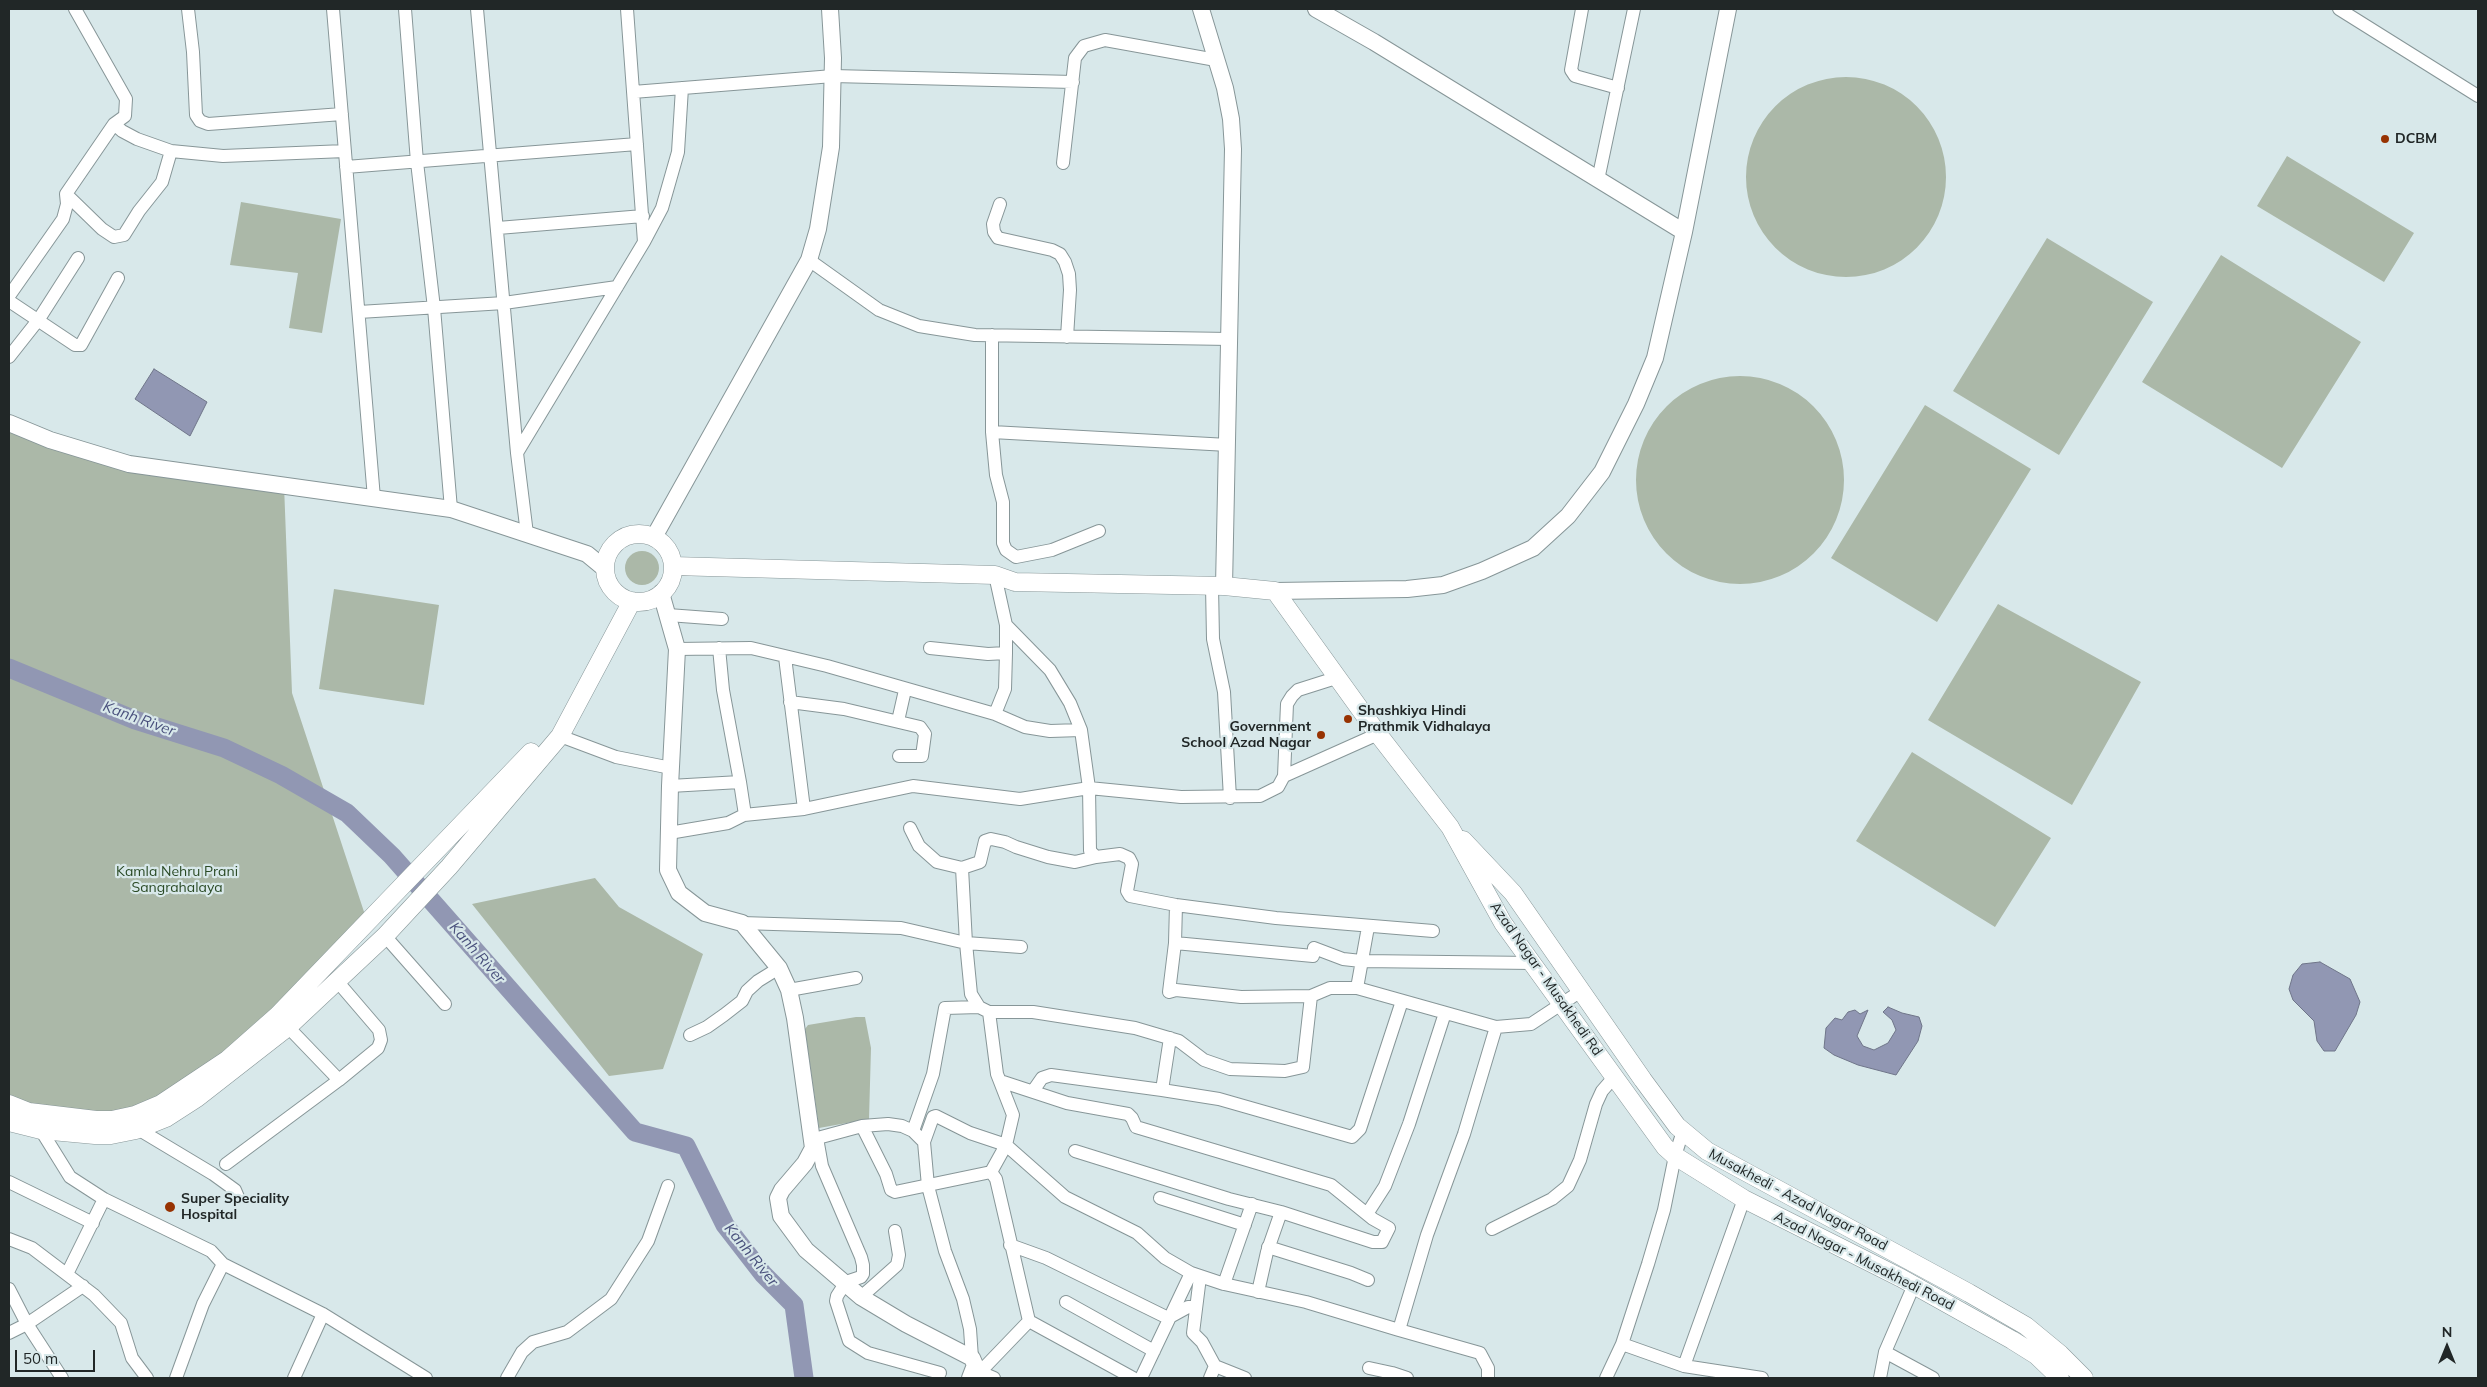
<!DOCTYPE html>
<style>
body{margin:0}
#map{position:relative;width:2487px;height:1387px;overflow:hidden;background:#d8e8ea;font-family:Mulish,sans-serif}
canvas{display:block}
.frame{position:absolute;inset:0;border:10px solid #212727;pointer-events:none}
.north{position:absolute;left:2422px;top:1322px;width:50px;height:50px;-webkit-text-stroke:4px #d8e8ea;paint-order:stroke;rotate:0deg;font-size:14px;font-weight:700;line-height:20px;text-align:center;color:#212727}
.north::after{content:'';display:block;margin:auto;width:18px;height:22px;background:#212727;clip-path:polygon(50% 0,100% 100%,50% 72%,0 100%)}
.scale{position:absolute;left:15px;top:1350px;width:80px;height:22px;box-sizing:border-box;border:2px solid #212727;border-top:0;padding-left:6px;font-size:15px;line-height:18px;white-space:nowrap;color:#212727;-webkit-text-stroke:4px #d8e8ea;paint-order:stroke}
</style>
<div id="map">
<canvas width="2487" height="1387"></canvas>
<div class="frame"></div>
<div class="north">N</div>
<div class="scale">50 m</div>
</div>
<script>
const g = document.querySelector('canvas').getContext('2d');
g.lineJoin = 'round';
function fill(path, color) { g.fillStyle = color; g.fill(path, 'evenodd'); }
const shape = rows => new Path2D(rows.map(r => 'M' + r).join(''));
function stroke(path, color, width, dash) { g.strokeStyle = color; g.lineWidth = width; g.lineCap = dash ? 'butt' : 'round'; g.setLineDash(dash || []); g.stroke(path); }
function drawText(font, color, halo, rows, align = 'center') {
  g.font = font + ' Mulish,sans-serif'; g.lineWidth = 4.5; g.setLineDash([]); g.textBaseline = 'middle'; g.strokeStyle = halo; g.fillStyle = color; for (const [text, x, y, turn = 0] of rows) {
    g.save(); g.translate(x, y); g.rotate((+turn || 0) * Math.PI / 180); g.textAlign = isNaN(turn) ? turn : align; if (halo) g.strokeText(text, 0, 0); g.fillText(text, 0, 0); g.restore();
  }
}
const green = shape([
 '1746 177a100 100 0 1 1 200 0a100 100 0 1 1-200 0Z',
 [2287,156,2414,233,2384,282,2257,206],
 [241,202,341,219,322,333,289,328,298,273,230,265],
 [2047,238,2153,302,2059,455,1953,391],
 [2221,255,2361,342,2282,468,2142,382],
 '1636 480a104 104 0 1 1 208 0a104 104 0 1 1-208 0Z',
 [1925,405,2031,469,1937,622,1831,558],
 [9,423,129,464,284,485,292,693,368,924,278,1015,135,1115,9,1104],
 '625 568a17 17 0 1 1 34 0a17 17 0 1 1-34 0Z',
 [334,589,439,605,424,705,319,689],
 [1998,604,2141,682,2072,805,1928,720],
 [1912,752,2051,838,1995,927,1856,841],
 [595,878,619,907,703,954,663,1069,609,1076,472,904],
 [856,1017,865,1017,871,1048,869,1119,819,1128,805,1029,808,1025]
]);
const water = shape([
 [154,369,207,402,190,436,135,399,154,369],
 [2320,962,2350,979,2360,1002,2356,1015,2335,1051,2324,1051,2317,1041,2314,1021,2293,1000,2289,989,2293,975,2302,964,2320,962],
 [1888,1007,1902,1013,1919,1017,1922,1026,1918,1041,1896,1075,1858,1065,1834,1055,1824,1048,1826,1028,1835,1018,1842,1020,1848,1012,1855,1010,1860,1014,1868,1010,1857,1036,1863,1046,1874,1050,1888,1043,1896,1030,1892,1020,1883,1012,1888,1007]
]);
const river = shape([
 [9,668,135,720,224,748,281,775,347,813,392,856,635,1132,686,1146,725,1225,763,1274,794,1305,804,1378]
]);
const minor = shape([
 [188,9,193,52,196,115,200,121,208,124,342,114],
 [333,9,374,498],
 [405,9,417,162,434,308,451,509],
 [477,9,517,453,527,534],
 [1582,9,1571,70,1575,76,1618,88],
 [2339,9,2478,96],
 [633,92,833,76,1073,82],
 [114,124,122,131,137,139,171,151],
 [1063,163,1075,58,1084,46,1105,40,1216,60],
 [346,167,637,144],
 [1598,180,1634,9],
 [66,194,102,229,114,237,124,235,139,211,162,182,171,151,223,156,345,151],
 [1000,204,993,224,994,232,998,238,1052,250,1060,254,1065,262,1069,274,1070,290,1067,337],
 [498,228,643,216],
 [644,242,662,208,678,152,682,88],
 [809,260,879,310,919,326,975,335,1230,339],
 [9,296,63,219,67,204,66,194,114,124,125,116,126,99,75,9],
 [9,301,75,345,81,345,118,278],
 [359,312,504,303,617,287],
 [992,335,992,432,996,475,1003,502,1003,543,1006,550,1016,557,1052,550,1099,531],
 [9,357,39,319,78,258],
 [992,432,1228,445],
 [517,453,644,242,627,9],
 [995,575,1006,625,1050,670,1070,703,1081,730,1089,788,1181,797,1260,796,1278,787,1284,776,1287,704,1292,696,1298,690,1339,677],
 [1212,586,1213,639,1224,692,1230,798],
 [668,615,722,619],
 [930,648,988,654,1006,653,1006,625],
 [677,649,751,648,827,666,995,714,1025,727,1050,731,1081,730],
 [785,657,804,809],
 [790,702,844,709,920,727,925,734,922,756,899,756],
 [995,714,1005,689,1006,653],
 [898,721,905,690],
 [560,736,616,757,671,768],
 [1284,776,1378,734],
 [740,782,745,815],
 [670,786,740,782,723,690,719,648],
 [910,828,919,846,937,862,962,868,980,862,985,841,991,839,1005,842,1016,847,1048,857,1075,862,1096,857],
 [669,833,728,823,744,815,804,809,913,786,1020,799,1089,788,1090,851,1096,857,1120,854,1129,858,1132,864,1127,891,1130,896,1176,905,1276,918,1433,931],
 [962,868,966,943,1021,947],
 [1176,905,1175,943,1169,992,1176,990,1241,997,1311,996],
 [742,923,901,928,966,943,971,994,979,1007,989,1012],
 [385,936,445,1004],
 [1175,943,1313,956,1314,948,1343,959,1361,961,1533,963],
 [1357,988,1368,927],
 [789,990,856,978],
 [288,1027,339,1080,378,1048,381,1040,379,1030,337,981],
 [690,1035,707,1027,724,1015,742,1001,747,991,758,981,779,968],
 [1000,1081,1067,1103,1128,1114,1132,1118,1136,1127,1331,1185,1373,1219,1389,1228,1382,1242,1373,1242,1281,1212,1229,1199,1075,1151],
 [1162,1090,1170,1038],
 [1033,1091,1042,1078,1051,1075,1162,1090,1219,1099,1352,1137,1360,1129,1402,1001],
 [862,1126,886,1174,891,1190,895,1192,991,1172],
 [39,1127,70,1177,104,1199,211,1251,223,1264],
 [138,1129,213,1174,235,1190,238,1197],
 [913,1131,933,1074,945,1008,979,1007],
 [817,1138,822,1166,861,1257,863,1265,863,1274,861,1277,846,1282,837,1296,836,1301,849,1341,868,1353,940,1373],
 [814,1139,862,1126,888,1124,902,1126,913,1131,924,1142,928,1186,945,1251,963,1299,970,1329,972,1358],
 [924,1142,933,1117,936,1116,970,1133,1006,1145,991,1172,996,1179,1029,1321,980,1372],
 [226,1164,339,1080],
 [9,1182,93,1223],
 [1160,1198,1245,1225],
 [1744,1199,1684,1366,1762,1378],
 [1367,1214,1385,1186,1409,1124,1445,1013],
 [1492,1229,1552,1199,1568,1186,1580,1160,1596,1104,1602,1091,1615,1076],
 [9,1239,32,1248,94,1295,121,1323,132,1358,147,1378],
 [1010,1245,1046,1258,1168,1318,1188,1307,1195,1307],
 [1268,1247,1351,1273,1368,1280],
 [1191,1273,1224,1284,1306,1302,1399,1330,1427,1235,1464,1134,1496,1027],
 [67,1274,104,1199],
 [1200,1277,1193,1333,1202,1342,1215,1366,1210,1378],
 [1224,1284,1252,1204],
 [9,1289,27,1324,62,1378],
 [1258,1292,1267,1252,1281,1212],
 [861,1297,897,1265,899,1255,895,1231],
 [1066,1302,1154,1351],
 [1029,1321,1133,1378],
 [1399,1330,1480,1353,1488,1368,1488,1378],
 [9,1333,27,1324,83,1286],
 [1622,1344,1684,1366],
 [1885,1352,1933,1378],
 [1215,1366,1245,1378],
 [976,1367,980,1372,994,1378],
 [1369,1368,1392,1373,1391,1378],
 [1392,1373,1407,1378],
 [176,1378,203,1304,223,1264,323,1314,426,1378],
 [294,1378,323,1314],
 [507,1378,522,1352,533,1342,567,1332,611,1299,648,1241,668,1186],
 [1141,1378,1191,1273,1165,1258,1137,1233,1065,1197,1006,1145,1013,1115,997,1074,989,1012,1033,1012,1135,1028,1179,1041,1204,1060,1230,1069,1285,1071,1303,1067,1311,996,1330,988,1357,988,1496,1027,1531,1024,1581,991],
 [1606,1378,1622,1344,1648,1264,1664,1210,1675,1156,1683,1131],
 [1880,1378,1885,1352,1914,1285]
]);
const tertiary = shape([
 [1201,9,1225,88,1231,119,1233,149,1224,586],
 [1316,9,1374,42,1684,232],
 [9,423,50,440,129,464,451,509,587,554,604,568],
 [654,537,809,260,818,229,831,147,833,58,830,9],
 [1275,591,1407,589,1443,585,1482,571,1533,548,1568,516,1602,472,1636,404,1655,358,1684,232,1728,9],
 [661,593,677,649,670,786,668,870,679,893,705,913,742,923,779,968,789,990,795,1018,813,1148,805,1163,782,1190,778,1198,781,1216,806,1250,861,1297,906,1324,972,1358,975,1365,970,1378]
]);
const secondary = shape([
 '605 568a34 34 0 1 1 68 0a34 34 0 1 1-68 0Z',
 [673,566,995,575,1015,582,1224,586,1275,591,1378,734,1450,827,1503,923,1665,1147,1675,1156,1744,1199,1901,1278,2012,1340,2036,1355,2060,1378],
 [1463,840,1513,893,1643,1080,1677,1126,1707,1151,1969,1293,2026,1326,2060,1354,2084,1378],
 [9,1104,29,1112,96,1120,112,1120,135,1115,161,1104,227,1060,278,1015,531,752],
 [9,1122,41,1130,95,1135,111,1135,136,1130,166,1118,197,1098,288,1027,385,936,449,867,560,736,632,601]
]);
const markers = [
 [2385,139,5,"#973202"],
 [1348,719,5,"#973202"],
 [1321,735,5,"#973202"],
 [170,1207,6,"#973202"]
];
const poiNames = [
 ["DCBM",2395,139],
 ["Shashkiya Hindi",1358,711],
 ["Prathmik Vidhalaya",1358,727],
 ["Government",1311,727,"right"],
 ["School Azad Nagar",1311,743,"right"],
 ["Super Speciality",181,1199],
 ["Hospital",181,1215]
];
const parkNames = [
 ["Kamla Nehru Prani",177,872],
 ["Sangrahalaya",177,888]
];
const streetNames = [
 ["Azad Nagar - Musakhedi Rd",1546,979,55],
 ["Musakhedi - Azad Nagar Road",1798,1200,28],
 ["Azad Nagar - Musakhedi Road",1864,1261,27]
];
const waterNames = [
 ["Kanh River",139,719,20],
 ["Kanh River",477,953,49],
 ["Kanh River",751,1255,51]
];
fill(green, '#abb8a8');
fill(water, '#9197b3');
stroke(water, '#6f7589', 1);
stroke(river, '#9197b3', 19);
stroke(minor, '#879698', 14);
stroke(tertiary, '#879698', 18);
stroke(secondary, '#879698', 19);
stroke(minor, '#fff', 12);
stroke(tertiary, '#fff', 16);
stroke(secondary, '#fff', 18);
for (const [x, y, r, color] of markers) { const dot = new Path2D(); dot.arc(x, y, r, 0, 2 * Math.PI); g.fillStyle = color; g.fill(dot); stroke(dot, '#d8e8ea', 2); }
drawText('bold 14px', '#212727', '#d8e8ea', poiNames, 'left');
drawText('14px', '#294924', '#d8e8ea', parkNames);
drawText('14px', '#212727', '#d8e8ea', streetNames);
drawText('italic 15px', '#484f7b', '#d8e8ea', waterNames);
</script>
